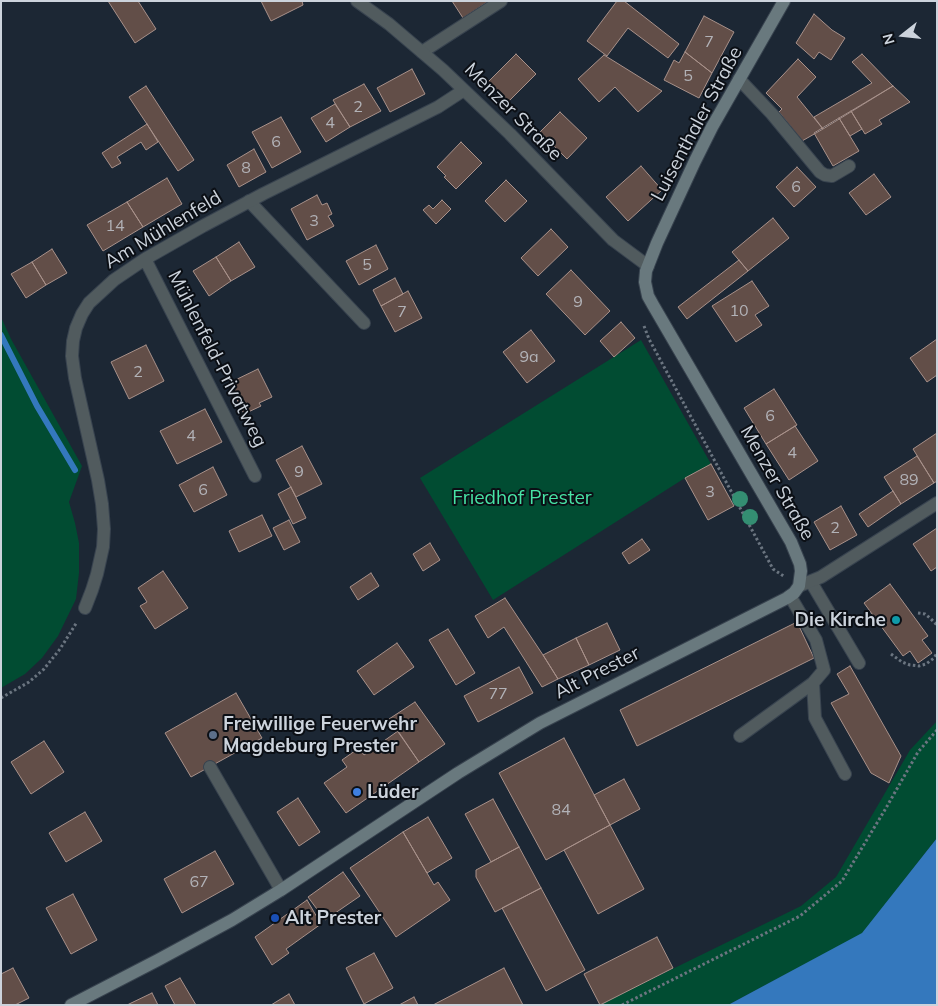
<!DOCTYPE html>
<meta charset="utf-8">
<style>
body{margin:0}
#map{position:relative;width:938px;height:1006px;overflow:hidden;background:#1c2734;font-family:Mulish,sans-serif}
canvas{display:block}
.frame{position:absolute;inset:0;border:2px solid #ccd3dc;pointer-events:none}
.north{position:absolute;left:878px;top:10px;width:50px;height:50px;-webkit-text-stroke:4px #0b0f15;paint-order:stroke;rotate:254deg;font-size:14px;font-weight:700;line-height:20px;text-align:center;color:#ccd3dc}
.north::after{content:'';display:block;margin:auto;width:18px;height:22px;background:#ccd3dc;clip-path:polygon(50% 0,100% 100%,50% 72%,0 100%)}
</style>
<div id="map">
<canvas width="938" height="1006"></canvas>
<div class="frame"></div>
<div class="north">N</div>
</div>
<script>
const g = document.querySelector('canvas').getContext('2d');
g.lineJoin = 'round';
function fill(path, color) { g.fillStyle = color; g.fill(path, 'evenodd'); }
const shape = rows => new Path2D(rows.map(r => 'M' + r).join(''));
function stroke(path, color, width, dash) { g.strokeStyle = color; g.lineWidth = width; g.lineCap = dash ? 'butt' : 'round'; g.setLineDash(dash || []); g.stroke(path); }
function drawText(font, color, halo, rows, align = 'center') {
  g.font = font + ' Mulish,sans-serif'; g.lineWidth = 4; g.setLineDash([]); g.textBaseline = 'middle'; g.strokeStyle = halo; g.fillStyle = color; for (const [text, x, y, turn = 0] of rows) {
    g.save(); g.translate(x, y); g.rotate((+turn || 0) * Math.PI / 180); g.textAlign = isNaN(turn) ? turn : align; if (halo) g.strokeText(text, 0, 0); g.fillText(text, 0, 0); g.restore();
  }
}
const green = shape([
 [1,317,11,339,82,466,69,502,75,523,79,543,79,573,76,599,58,636,42,658,25,674,1,688],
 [641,340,711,464,685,478,493,600,420,478],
 [937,721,937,838,862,934,728,1005,599,1005,801,906,836,877,910,750]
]);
const water = shape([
 [937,838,937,1005,728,1005,862,933]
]);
const stream = shape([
 [1,335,37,406,75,470]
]);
const building = shape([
 [108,1,138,1,156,29,135,43,108,1],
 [261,1,302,1,303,5,271,21,261,1],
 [452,1,489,1,463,18,452,1],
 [617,1,624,1,679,44,668,58,628,28,607,56,587,41,617,1],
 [814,14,832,30,845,38,831,60,819,52,814,59,796,43,814,14],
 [704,16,734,32,712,73,685,52,704,16],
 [685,52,712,73,699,98,664,80,674,60,679,63,685,52],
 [516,54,536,74,507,103,487,83,516,54],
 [862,54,893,86,823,129,814,117,872,83,852,62,862,54],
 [604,55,662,91,638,112,615,87,599,102,578,79,604,55],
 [798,59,816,77,797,97,823,129,802,141,779,112,782,109,766,93,798,59],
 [412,69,425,94,390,112,377,88,412,69],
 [364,84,381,111,350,127,333,100,364,84],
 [146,86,194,160,178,171,129,97,146,86],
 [893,86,910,102,879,120,882,124,865,134,851,111,893,86],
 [335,104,350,127,326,142,311,118,335,104],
 [851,111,862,129,850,136,839,118,851,111],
 [560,112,587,138,567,159,540,132,560,112],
 [281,117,301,152,272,168,252,132,281,117],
 [839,118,859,151,833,166,814,133,839,118],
 [147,124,158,142,146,150,141,142,117,157,121,163,112,168,102,153,147,124],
 [461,142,482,163,456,189,444,177,446,176,437,167,461,142],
 [254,149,266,172,239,187,227,165,254,149],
 [641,166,662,190,628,221,606,197,641,166],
 [797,167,816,187,794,207,776,187,797,167],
 [874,174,891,197,866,215,849,193,874,174],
 [167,178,182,204,143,227,127,202,167,178],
 [506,180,527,201,505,222,485,201,506,180],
 [317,195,322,205,327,203,332,214,328,216,334,226,307,240,291,209,317,195],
 [442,200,451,209,436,224,423,210,429,205,433,209,442,200],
 [127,202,143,227,103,251,87,225,127,202],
 [773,218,789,238,748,271,732,252,773,218],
 [551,229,568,247,538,276,521,258,551,229],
 [239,242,255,267,231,281,216,257,239,242],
 [376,245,388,269,359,285,346,261,376,245],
 [52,249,67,273,46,285,32,262,52,249],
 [216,257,231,281,209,296,193,271,216,257],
 [739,260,748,271,687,319,678,307,739,260],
 [32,262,46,285,26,298,11,274,32,262],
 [571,270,610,311,585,335,546,294,571,270],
 [395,278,403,294,381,306,373,290,395,278],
 [752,281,769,306,755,315,762,325,736,342,712,306,752,281],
 [408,291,422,318,395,332,381,306,408,291],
 [621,322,635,338,614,357,600,341,621,322],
 [531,330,555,361,527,383,503,352,531,330],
 [937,339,937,375,927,382,910,358,937,339],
 [146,345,164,381,129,399,111,362,146,345],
 [258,369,272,397,259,403,261,406,244,414,229,383,258,369],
 [774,389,797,425,766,444,744,408,774,389],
 [205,409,222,442,177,464,160,431,205,409],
 [795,426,818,461,789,480,766,444,795,426],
 [937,433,937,481,934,483,913,449,937,433],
 [302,446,322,484,296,497,276,460,302,446],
 [917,456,934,483,901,504,884,477,917,456],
 [711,464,734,506,708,520,685,478,711,464],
 [213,467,227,495,194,512,179,485,213,467],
 [291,487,306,518,293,524,278,494,291,487],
 [893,491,901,504,868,527,859,514,893,491],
 [841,506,857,535,830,550,814,522,841,506],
 [262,515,272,536,239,552,229,531,262,515],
 [289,520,300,542,284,550,273,528,289,520],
 [937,528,937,567,931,571,913,544,937,528],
 [642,539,650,550,629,564,622,553,642,539],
 [430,543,440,560,423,571,413,554,430,543],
 [163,571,188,608,155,629,140,606,147,602,138,588,163,571],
 [371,573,379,586,358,600,350,587,371,573],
 [890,584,928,636,922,640,932,653,918,663,910,651,903,656,864,603,890,584],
 [505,598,543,655,558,679,542,687,504,627,488,638,475,616,505,598],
 [797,622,814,658,637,746,620,710,797,622],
 [607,623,620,650,589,665,576,638,607,623],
 [448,629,475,673,456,685,429,640,448,629],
 [576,638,589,665,558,679,543,655,576,638],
 [397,643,414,667,374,695,357,671,397,643],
 [850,666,901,756,889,783,871,773,831,703,849,694,837,674,850,666],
 [519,667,533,693,478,722,464,696,519,667],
 [236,693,262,738,191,777,165,733,236,693],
 [415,702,445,744,419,762,389,719,415,702],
 [398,731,419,762,346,813,324,783,347,767,342,760,359,748,364,755,398,731],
 [564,738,610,825,546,860,499,773,564,738],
 [44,741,64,772,31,794,11,762,44,741],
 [624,779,640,809,610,825,594,795,624,779],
 [298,798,320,832,299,846,277,812,298,798],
 [493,799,519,847,491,862,465,814,493,799],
 [85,812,102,841,66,862,49,833,85,812],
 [428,817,452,858,427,873,403,832,428,817],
 [610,825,644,889,598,914,564,850,610,825],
 [403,832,434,885,438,882,450,900,396,937,350,868,403,832],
 [519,847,541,888,495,912,476,877,476,870,519,847],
 [215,851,234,884,182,913,164,879,215,851],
 [343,872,360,896,325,920,308,897,343,872],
 [541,888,585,970,546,991,502,908,541,888],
 [73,894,97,940,71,954,46,908,73,894],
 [307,900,321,924,286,949,289,953,272,965,255,937,307,900],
 [657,937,673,968,600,1005,584,974,657,937],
 [374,953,393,988,364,1004,346,968,374,953],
 [13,968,29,998,15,1005,1,1005,1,974,13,968],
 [504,968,523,1005,433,1005,504,968],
 [180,978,196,1005,175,1005,165,986,180,978],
 [152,993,158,1005,127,1005,152,993],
 [289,994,295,1005,271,1005,289,994],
 [414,997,418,1005,399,1005,414,997]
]);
const path = shape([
 [644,326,649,339,773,569,785,577],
 [918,613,925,614,930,618,937,625],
 [891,654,902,662,910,665,919,666,926,664,934,658,937,653],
 [1,698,29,682,44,669,60,649,77,622],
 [622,1005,800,916,842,881,886,808,918,752,937,730]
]);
const lane = shape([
 [422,52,501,1],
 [739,79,772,114,820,172,825,175,832,176,849,166],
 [249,201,364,323],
 [811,582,859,663],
 [813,683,815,718,845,774],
 [740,736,813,683,824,670,816,640,790,596],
 [210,767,281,890]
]);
const street = shape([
 [357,1,389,24,443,70,510,134,613,240,648,266],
 [145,259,255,476],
 [799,586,821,577,937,503],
 [85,608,92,590,97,574,103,547,104,529,102,504,98,480,75,378,72,356,73,341,76,328,82,314,89,303,114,280,145,259,203,226,263,194,422,115,438,107,464,90]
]);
const secondary = shape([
 [71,1005,158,960,232,920,281,890,458,773,540,723,787,598,794,593,799,586,801,571,800,564,791,542,653,305,648,296,645,282,646,271,657,243,695,161,712,127,784,1]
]);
const trees = [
 [740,499],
 [750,517]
];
const markers = [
 [896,620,5,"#0f9aa8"],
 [213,735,5,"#5c6f8a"],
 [357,792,5,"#3f7fe0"],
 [275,918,5,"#1a4fb4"]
];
const numberNames = [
 ["7",709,42],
 ["5",688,76],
 ["2",358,107],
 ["4",330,123],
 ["6",276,142],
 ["8",246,168],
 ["6",796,187],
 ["3",314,221],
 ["14",115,226],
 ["5",367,265],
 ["9",578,302],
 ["10",739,311],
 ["7",402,312],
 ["9a",529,357],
 ["2",138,372],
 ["6",770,416],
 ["4",191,436],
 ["4",792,453],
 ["9",299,472],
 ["89",909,480],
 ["6",203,490],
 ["3",710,492],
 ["2",835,528],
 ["77",498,694],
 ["84",561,810],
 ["67",199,882]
];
const streetNames = [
 ["Menzer Straße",513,112,45],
 ["Luisenthaler Straße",697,124,-62],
 ["Am Mühlenfeld",163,230,-31],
 ["Mühlenfeld-Privatweg",217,359,63],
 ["Menzer Straße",777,483,60],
 ["Alt Prester",597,673,-27]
];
const parkNames = [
 ["Friedhof Prester",522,498]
];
const poiNames = [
 ["Die Kirche",886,620,"right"],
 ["Freiwillige Feuerwehr",223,724],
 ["Magdeburg Prester",223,746],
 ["Lüder",367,792],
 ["Alt Prester",285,918]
];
fill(green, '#014c32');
fill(water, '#3478bd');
stroke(stream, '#3478bd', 6);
fill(building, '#624e48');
stroke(building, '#a8918a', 1);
stroke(lane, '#38434f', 14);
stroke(street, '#38434f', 14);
stroke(secondary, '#38434f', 14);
stroke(path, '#6b7580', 3, [2.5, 2.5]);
stroke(lane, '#515b5e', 12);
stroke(street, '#515b5e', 12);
stroke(secondary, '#69797e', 12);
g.fillStyle = '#348e72';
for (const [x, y] of trees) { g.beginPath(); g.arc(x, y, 8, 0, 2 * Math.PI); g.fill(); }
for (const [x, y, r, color] of markers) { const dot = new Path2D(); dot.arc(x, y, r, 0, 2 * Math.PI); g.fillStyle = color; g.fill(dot); stroke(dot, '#0b0f15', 2); }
drawText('16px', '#b2b2b7', null, numberNames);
drawText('19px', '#ccd3dc', '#0b0f15', streetNames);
drawText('19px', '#47e3a5', '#0b0f15', parkNames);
drawText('bold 19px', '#ccd3dc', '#0b0f15', poiNames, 'left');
</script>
